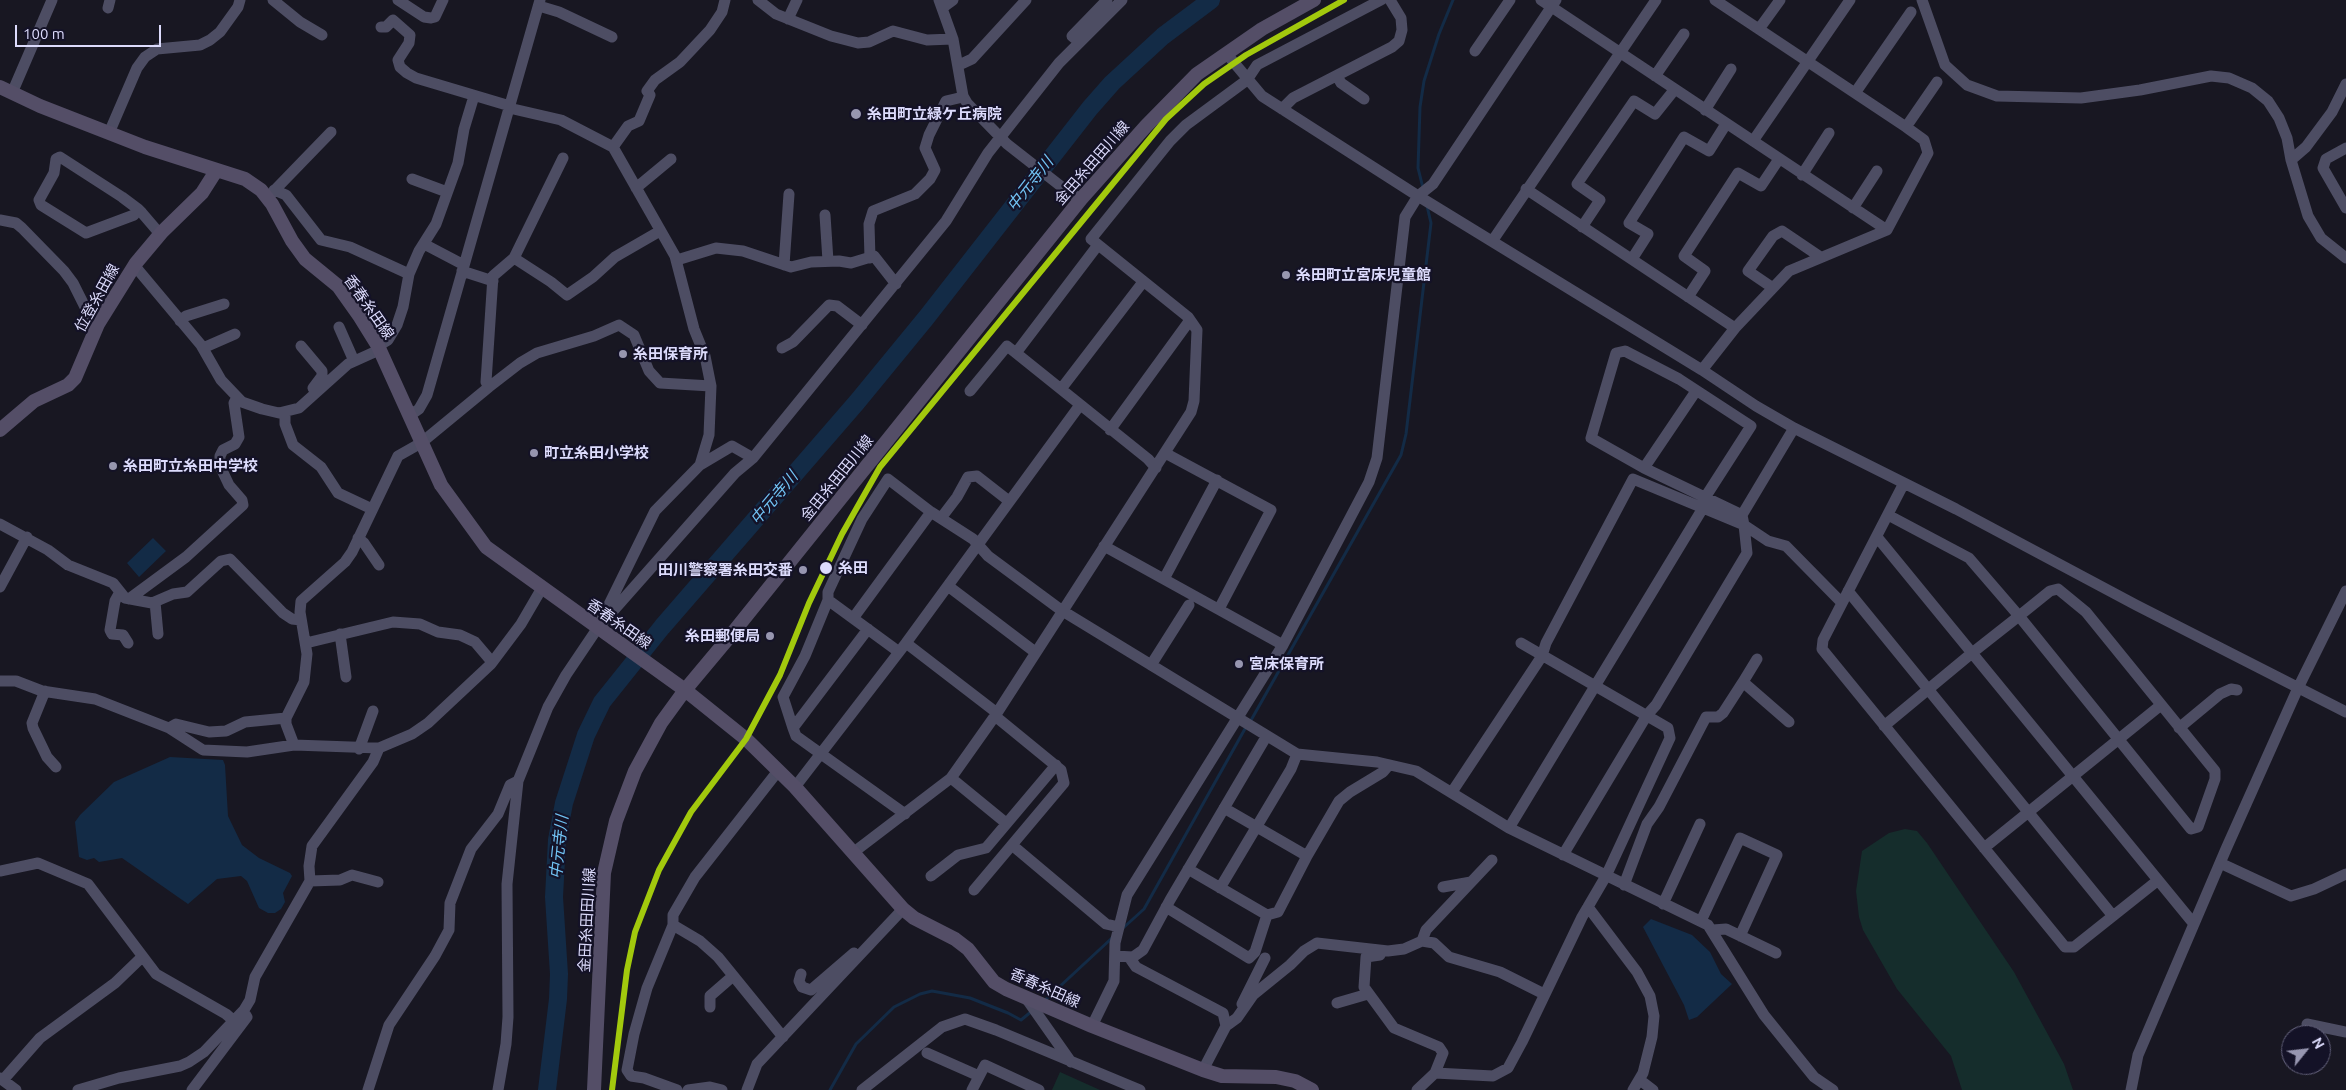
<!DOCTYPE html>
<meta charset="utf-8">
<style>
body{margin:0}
#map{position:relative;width:2346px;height:1090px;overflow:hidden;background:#181722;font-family:Ubuntu,sans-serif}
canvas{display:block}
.north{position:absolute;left:2281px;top:1025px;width:50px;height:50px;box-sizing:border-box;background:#141227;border:1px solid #64627c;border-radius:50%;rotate:61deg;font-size:14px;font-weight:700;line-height:20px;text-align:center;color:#dcdbfc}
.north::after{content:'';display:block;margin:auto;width:18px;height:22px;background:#9796b0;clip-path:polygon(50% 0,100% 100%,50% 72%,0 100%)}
.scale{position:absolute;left:15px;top:25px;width:146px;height:22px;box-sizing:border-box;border:2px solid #dcdbfc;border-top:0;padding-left:6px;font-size:15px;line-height:18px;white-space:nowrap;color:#dcdbfc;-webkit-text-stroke:4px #141227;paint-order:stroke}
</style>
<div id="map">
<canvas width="2346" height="1090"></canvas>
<div class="north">N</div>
<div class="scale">100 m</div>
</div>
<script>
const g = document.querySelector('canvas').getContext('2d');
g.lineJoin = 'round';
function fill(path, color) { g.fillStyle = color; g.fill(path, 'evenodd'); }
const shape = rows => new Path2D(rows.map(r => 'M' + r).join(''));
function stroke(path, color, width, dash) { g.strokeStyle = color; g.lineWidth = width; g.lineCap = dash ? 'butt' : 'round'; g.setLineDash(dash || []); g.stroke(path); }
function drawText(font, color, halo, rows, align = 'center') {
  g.font = font + ' Ubuntu,"Noto Sans JP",sans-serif'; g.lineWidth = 4.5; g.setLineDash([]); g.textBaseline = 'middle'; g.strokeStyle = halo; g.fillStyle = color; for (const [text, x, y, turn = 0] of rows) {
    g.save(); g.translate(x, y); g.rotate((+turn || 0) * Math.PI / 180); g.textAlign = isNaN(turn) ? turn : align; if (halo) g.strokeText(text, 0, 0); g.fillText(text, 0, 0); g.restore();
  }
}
const green = shape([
 [1905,829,1917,831,1927,843,2014,972,2064,1064,2073,1090,1962,1090,1951,1056,1897,989,1863,930,1859,917,1856,891,1862,851,1889,833],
 [1060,1072,1100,1090,1052,1090]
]);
const water = shape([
 [153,538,166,551,139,577,127,563],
 [170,757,223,760,225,765,228,816,242,845,259,858,290,873,292,876,283,893,285,902,281,909,275,913,268,913,259,908,247,881,241,876,217,879,188,904,122,858,99,862,94,858,87,860,79,857,75,822,80,815,114,782],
 [1651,919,1692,935,1710,952,1721,974,1732,984,1697,1017,1689,1020,1684,1005,1643,927]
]);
const stream = shape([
 [1423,188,1418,168,1420,107,1424,81,1439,34,1453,0],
 [1250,722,1401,455,1406,434,1431,223,1427,206],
 [1122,929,1144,909,1246,727],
 [1043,1002,1112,938],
 [830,1090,856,1044,894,1007,920,994,932,991,970,998,1008,1013,1021,1020,1032,1011]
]);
const river = shape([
 [547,1090,558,999,559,974,554,897,557,840,564,803,586,735,602,702,662,627,857,402,926,318,1090,108,1112,83,1163,36,1211,0]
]);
const minor = shape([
 [273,0,300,22,322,35],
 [398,0,424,17,431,18,435,17,443,0],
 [758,0,776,14,831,36,858,43,869,42,893,31,927,40,953,39],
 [939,0,953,39,963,96,967,103,1007,144,1067,191,1081,199],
 [1541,0,1887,230],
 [1922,0,1945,65,1967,85,1997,96,2081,98,2140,90,2211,76,2229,78,2252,88,2268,101,2279,118,2287,138,2291,160,2308,216,2321,238,2346,258],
 [539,6,559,12,612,37],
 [108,8,110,0],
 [942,8,953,0],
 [788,19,797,0],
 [381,27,386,27,393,20,410,35,409,43,398,60,400,67,407,73,416,78,510,106],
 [1759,29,1780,0],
 [1079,42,1072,36,1107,0],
 [1475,51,1510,0],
 [1226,53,1262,96,1418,196,1702,370,1756,406,1794,428,1956,509,2136,605,2346,712],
 [959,65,972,59,1026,0],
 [1337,76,1341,83,1364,99],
 [1655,76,1684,34],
 [12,93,52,0],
 [1855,93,1911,12],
 [509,108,561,120,613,147,675,256,694,329,705,356,711,386,709,435,700,465],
 [1282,109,1293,98,1392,47,1399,41,1402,30,1401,18,1390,0],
 [1705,110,1731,69],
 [1906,127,1937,82],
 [109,133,137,68,145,57,157,49,200,45,210,40,220,32,238,7,240,0],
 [1753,141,1850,0],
 [613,147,628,126,639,121,650,95,647,91,655,80,680,62,710,30,722,12,725,0],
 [2346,148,2326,159,2323,168,2346,208],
 [2291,160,2306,147,2332,112,2346,84],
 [1802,175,1829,133],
 [412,179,447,192],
 [636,188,671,159],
 [1526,189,1735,328],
 [274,190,286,195,321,240,350,247,409,274],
 [270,195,331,132],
 [1853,208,1877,171],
 [138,209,134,215,86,233,41,205,39,200,54,173,56,159,60,157,122,197,138,209,142,213,160,234],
 [825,215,828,261],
 [0,220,16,223,22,228,64,271,73,283,90,317,98,324],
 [1582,227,1600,200,1577,184,1634,101,1655,114,1675,89],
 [1493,240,1656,0],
 [424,244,464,265],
 [1098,245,1016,353,1148,459,1156,468],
 [514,258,551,282,567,295,593,277,615,257,660,231],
 [870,258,869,224,873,211,915,194,930,179,935,170,925,148,929,135,946,101,963,97],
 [1632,259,1648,234,1629,223,1684,137,1709,151,1726,124],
 [677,260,716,248,743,251,791,267,811,262,839,261,851,263,874,256,896,284],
 [134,265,201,345,221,380,242,402,262,409,279,413,299,408,348,364,379,350],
 [784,265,789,194],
 [462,271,493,281],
 [1773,288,1748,271,1773,236,1782,231,1819,256],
 [1688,297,1705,271,1684,256,1738,173,1761,186,1779,159],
 [180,321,186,316,224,304],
 [339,327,354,361],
 [301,346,322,371,322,376,313,388],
 [378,346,388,340,397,325,403,307,409,274,419,251,436,224,458,163,464,129,474,96],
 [203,348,235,334],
 [782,348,793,342,829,305,837,306,862,325],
 [1702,370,1735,328,1789,271,1887,230,1928,153,1924,140,1906,127,1715,0],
 [489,387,520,363,537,353,594,336,619,325,634,335,649,371,660,383,711,386],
 [1061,389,1143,282],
 [970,391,1007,346,1016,353],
 [285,412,285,424,293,445,321,467,338,493,372,509],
 [409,416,419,409,427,395,540,0],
 [1794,428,1742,515,1744,525,1768,541,1786,546,1842,603],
 [1110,430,1190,320],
 [1165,453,1271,510,1219,609],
 [1644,468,1696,391],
 [1904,483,1823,640,1822,649,2065,947,2074,947,2157,881],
 [1706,496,1751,426,1679,379,1625,351,1616,353,1591,438,1644,468,1742,515],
 [941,518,957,497,968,477,977,476,1009,501],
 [0,524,48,550,68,565,113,583,125,598,152,603,173,594,187,592,221,561,230,559,283,613,292,619,301,620],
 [1877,537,2194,924],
 [358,538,364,543,379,565],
 [1104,546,1283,645],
 [1164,579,1217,480],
 [948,586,1035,652],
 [0,587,27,537],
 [1848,591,2113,916],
 [120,592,115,601,110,630,112,634,123,635,128,643],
 [129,599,186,557,243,505,242,500,229,485,220,466,220,456,223,450,235,444,239,437,234,403,237,397],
 [155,602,158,634],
 [854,617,931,512,973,539,988,556,1061,610,1297,754,1377,762,1416,771,1509,828,1708,925,1764,1015,1814,1077,1833,1090],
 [597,629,655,511,700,465,732,446,753,458,946,221,988,153,1059,63,1122,0],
 [868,629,793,728,796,736,905,814],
 [340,634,346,677],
 [306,643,393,622,420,624,438,632,460,635,475,642,492,662],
 [906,643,997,713],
 [899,652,828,600,828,592,862,519,888,479,931,512],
 [1151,665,1189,605],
 [0,681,16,681,42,691,95,699,169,728,203,750,247,752,294,745,379,748,412,734,428,723,491,664,521,624,542,588],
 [1743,682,1757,659],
 [45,691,32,723,33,728,47,757,56,767],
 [1884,726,1972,653,2019,616,2050,591,2058,589,2086,612,2215,771,2215,779,2198,827,2191,829,2019,616,1969,558,1888,515],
 [169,728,176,724,209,732,226,731,245,722,286,718],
 [793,728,783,697,805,656,828,600],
 [2179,728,2220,694,2231,689,2237,690],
 [294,745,286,724,286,718,304,682,307,654,300,612,301,601,345,562,352,552,398,456,421,443,489,387,486,382,493,276,514,258,563,158],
 [359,749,373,711],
 [778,771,695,877,673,915,673,925,700,941,718,957,783,1037],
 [951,778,1006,823],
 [795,787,906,643,1080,405],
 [1452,792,1542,656,1546,643,1633,479,1744,525,1747,553,1656,705,1647,715,1563,855],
 [1224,808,1307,856],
 [1509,828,1703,508],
 [1012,845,1106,924,1119,927],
 [1984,848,2161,705],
 [854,852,951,778,997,713,1191,412,1194,401,1197,330,1188,317,1091,239,1170,141,1186,125,1247,80,1257,65,1381,0],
 [2220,863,2291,896,2314,889,2346,874],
 [1188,869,1267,915,1278,912,1307,856,1339,801,1350,792,1383,772,1389,765],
 [0,871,38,863,88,884,156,974,226,1014,234,1021],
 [931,876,958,855,986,848,1056,765],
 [310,881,340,880,352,875,378,882],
 [1624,885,1647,824,1659,807,1706,717,1718,717,1723,713,1743,682,1789,722],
 [1443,887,1471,882],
 [1220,888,1291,769,1297,754],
 [974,890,1064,783,1061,770,995,716],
 [1663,904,1700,824],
 [1166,907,1249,958,1255,952,1267,915],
 [1588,907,1637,972,1650,996,1654,1016,1652,1037,1643,1073,1633,1090],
 [1701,921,1740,838,1777,855,1740,936],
 [673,925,647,988,634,1034,627,1070,631,1076,644,1078,677,1090],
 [1713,930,1726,929,1776,953],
 [1422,941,1426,930,1492,860],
 [1380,955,1366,957,1364,987,1394,1028,1439,1047,1443,1053,1435,1073],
 [1115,956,1133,957,1143,950,1170,900,1266,737],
 [1129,957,1136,967,1223,1013,1226,1026],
 [801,974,799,981,802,987,811,990,854,953],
 [1026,998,1071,1062],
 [1337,1003,1368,994],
 [1242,1004,1265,958],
 [710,1007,710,996,733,976],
 [2307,1024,2346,1032],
 [1092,1026,1114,981,1115,943,1127,895,1283,645,1369,482,1377,458,1405,217,1418,196,1433,184,1556,0],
 [927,1053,979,1076],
 [1203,1070,1226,1026,1237,1018,1253,995,1290,965,1304,951,1317,943,1388,951,1404,949,1422,941,1434,943,1449,957,1500,972,1544,994],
 [0,1078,16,1090],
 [3,1080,40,1038,115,983,142,957],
 [1640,1080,1653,1090],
 [78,1090,119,1078,180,1066,189,1062,204,1052,244,1010,250,1000,255,977,310,881,309,866,312,846,373,762,379,748],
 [192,1090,247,1017,244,1012],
 [368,1090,389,1025,435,956,449,930,450,903,471,849,498,814,510,785,518,781],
 [498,1090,506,1044,508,1017,507,884,518,781,548,707,566,675,597,629,735,473,753,458],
 [688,1090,710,1087,722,1090],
 [747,1090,757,1064,903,909],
 [862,1090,942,1027,965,1019,996,1030,1140,1090],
 [972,1090,985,1065,1039,1090],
 [1417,1090,1435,1073,1493,1076,1508,1068,1522,1042,1582,917,1606,876,1670,738,1668,728,1521,643],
 [2131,1090,2138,1055,2226,849,2298,688,2346,591]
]);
const major = shape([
 [0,87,40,106,145,147,245,179,261,190,272,204,292,241,305,259,338,286,360,317,378,346,441,485,486,547,685,690,746,739,795,787,903,909,914,918,955,939,968,949,994,982,1006,989,1092,1026,1203,1070,1222,1076,1276,1077,1295,1081,1312,1090],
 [0,430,34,401,68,385,75,378,98,324,136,263,162,232,202,193,216,171],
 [594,1090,604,873,616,821,635,771,661,723,685,690,731,635,1081,199,1146,126,1197,74,1262,29,1314,0]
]);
const rail1 = shape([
 [612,1090,627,970,635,932,659,870,691,812,746,739,780,675,809,603,842,534,880,467,1166,119,1204,84,1246,55,1344,0]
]);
const markers = [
 [856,114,6,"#9796b0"],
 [1286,275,5,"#9796b0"],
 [623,354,5,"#9796b0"],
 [534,453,5,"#9796b0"],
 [113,466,5,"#9796b0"],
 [826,568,7,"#dcdbfc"],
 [803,570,5,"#9796b0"],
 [770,636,5,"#9796b0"],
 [1239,664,5,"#9796b0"]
];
const poiNames = [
 ["糸田町立緑ケ丘病院",867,114],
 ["糸田町立宮床児童館",1296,275],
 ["糸田保育所",633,354],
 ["町立糸田小学校",544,453],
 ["糸田町立糸田中学校",123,466],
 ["田川警察署糸田交番",793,570,"right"],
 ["糸田郵便局",760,636,"right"],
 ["宮床保育所",1249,664]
];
const streetNames = [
 ["金田糸田田川線",1092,163,-49],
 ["位登糸田線",97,298,-61],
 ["香春糸田線",369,307,55],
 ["金田糸田田川線",837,478,-51],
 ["香春糸田線",619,624,35],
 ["金田糸田田川線",587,920,-87],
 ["香春糸田線",1045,988,24]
];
const stopNames = [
 ["糸田",838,568]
];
const waterNames = [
 ["中元寺川",1030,184,-52],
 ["中元寺川",774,498,-50],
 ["中元寺川",559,847,-84]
];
fill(green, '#152d2c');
fill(water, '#132b46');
stroke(stream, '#132b46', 3);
stroke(river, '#132b46', 18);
stroke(minor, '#4d4d63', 11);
stroke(major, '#544e67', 14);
stroke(rail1, '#a2c90d', 6);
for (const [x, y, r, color] of markers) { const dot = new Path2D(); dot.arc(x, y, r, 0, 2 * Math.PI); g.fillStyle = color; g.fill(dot); stroke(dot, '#141227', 2); }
drawText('bold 15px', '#dcdbfc', '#141227', poiNames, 'left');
drawText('15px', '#dcdbfc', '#141227', streetNames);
drawText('bold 15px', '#dcdbfc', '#141227', stopNames, 'left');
drawText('italic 16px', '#71c3f4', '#141227', waterNames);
</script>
